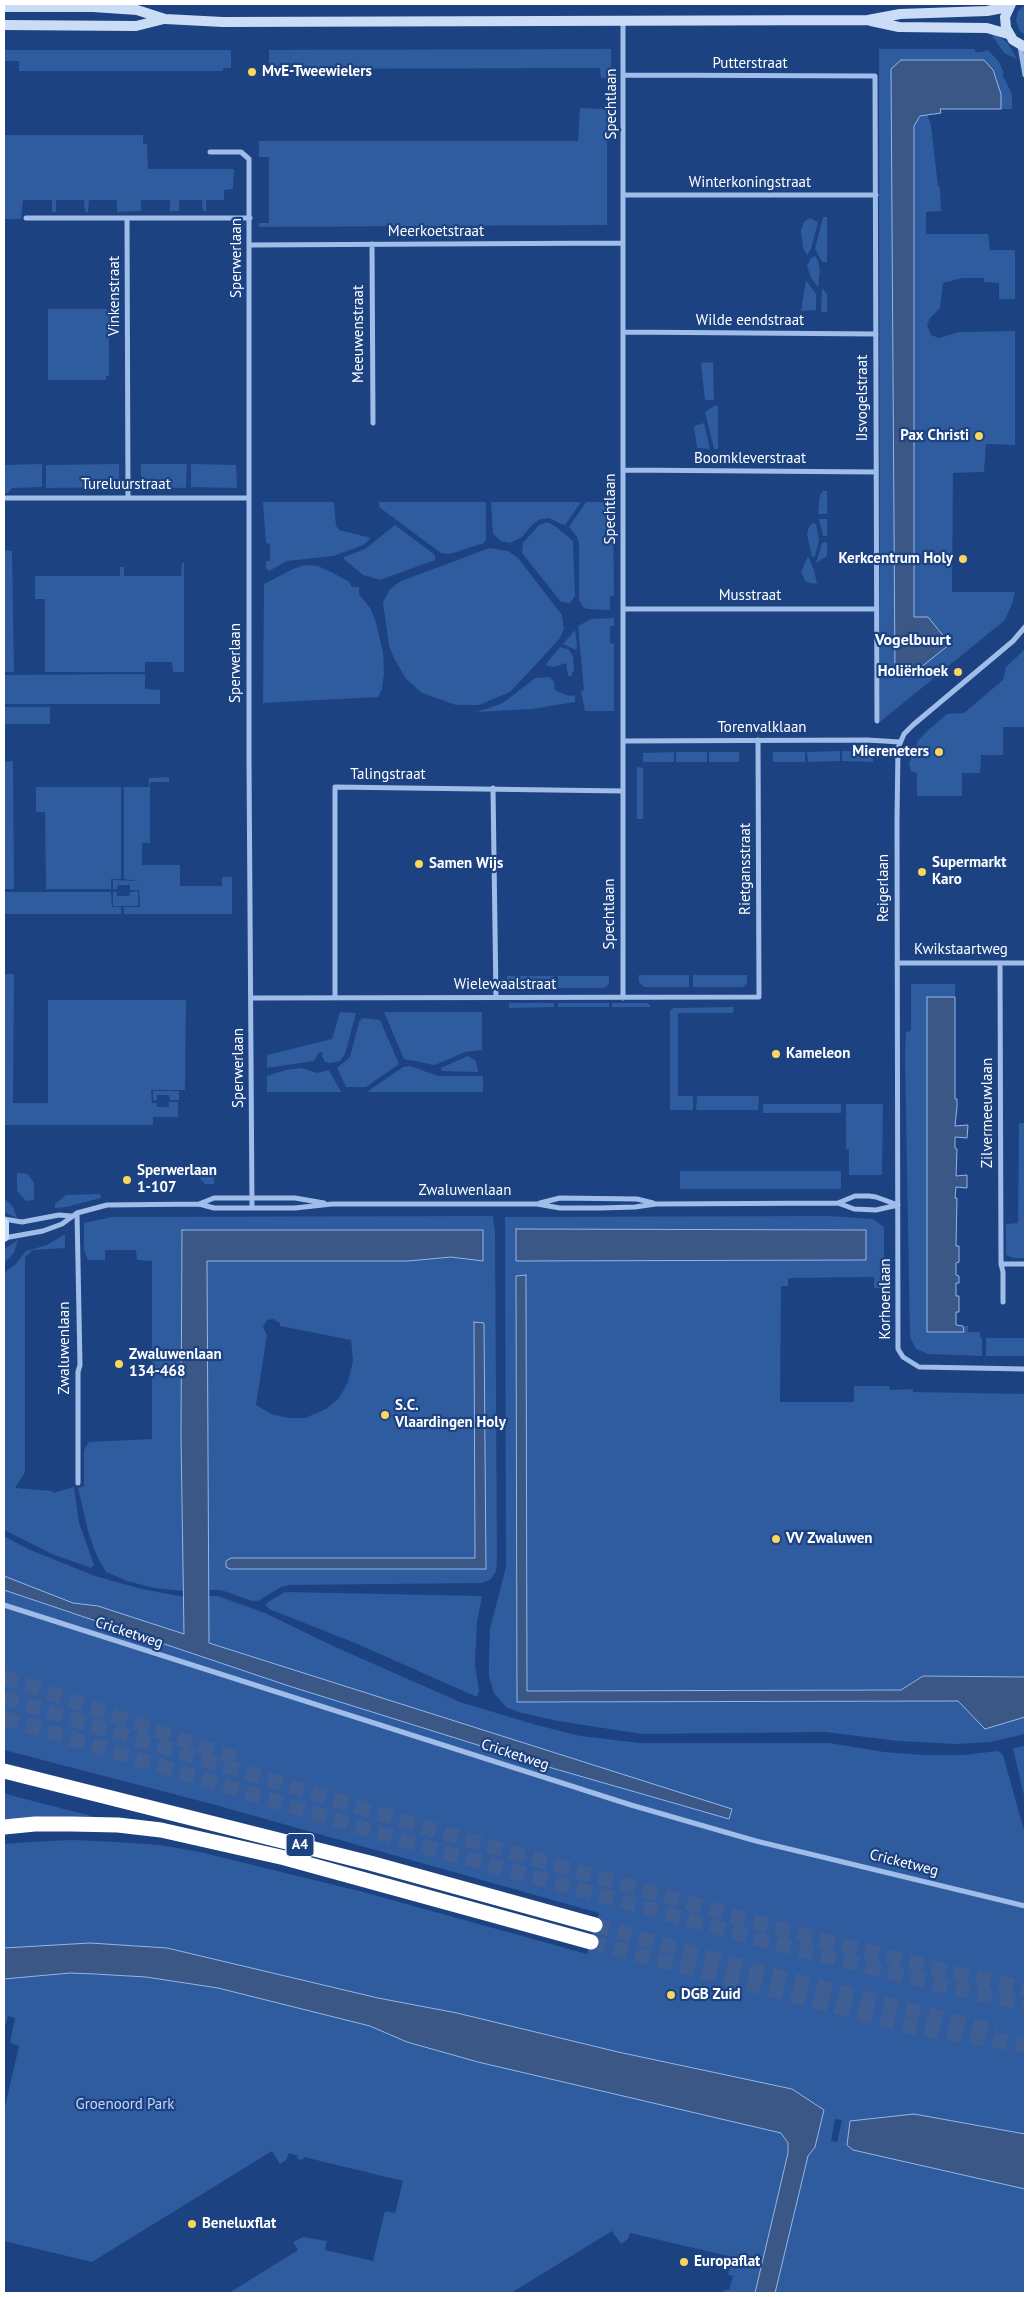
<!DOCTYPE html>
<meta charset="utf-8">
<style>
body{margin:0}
#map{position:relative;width:1029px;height:2297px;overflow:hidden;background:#1c4281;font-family:"PT Sans",sans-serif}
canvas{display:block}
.frame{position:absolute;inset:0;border:5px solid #fff;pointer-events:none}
</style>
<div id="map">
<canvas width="1029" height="2297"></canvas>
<div class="frame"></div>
</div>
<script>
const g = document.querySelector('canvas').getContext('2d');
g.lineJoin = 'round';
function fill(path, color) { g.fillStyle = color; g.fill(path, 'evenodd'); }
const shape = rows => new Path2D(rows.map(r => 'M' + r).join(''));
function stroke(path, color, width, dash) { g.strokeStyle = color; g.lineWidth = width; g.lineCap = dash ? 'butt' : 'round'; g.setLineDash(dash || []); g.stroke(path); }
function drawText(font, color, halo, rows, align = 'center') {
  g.font = font + ' "PT Sans",sans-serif'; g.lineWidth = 4.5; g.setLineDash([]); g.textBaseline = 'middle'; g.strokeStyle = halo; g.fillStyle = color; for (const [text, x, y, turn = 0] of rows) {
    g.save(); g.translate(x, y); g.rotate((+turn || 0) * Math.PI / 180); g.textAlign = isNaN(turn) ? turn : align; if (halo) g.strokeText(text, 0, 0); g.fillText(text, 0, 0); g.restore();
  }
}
const green = shape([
 [1025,5,1025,35,1019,30,1016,21,1018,11],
 [991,34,999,36,1007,42,1017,59,1004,53],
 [611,49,611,77,609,78,601,78,600,68,269,69,269,50],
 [879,49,975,49,975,52,981,52,988,50,999,62,1004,73,1002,74,1012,94,1012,109,1001,109,1001,94,891,69,895,673,914,617,914,126,920,116,927,114,931,125,938,187,940,187,941,211,926,212,926,234,988,234,990,250,1015,250,1015,299,999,299,999,283,984,282,984,278,962,278,943,283,940,308,930,318,927,325,931,335,939,338,959,332,1015,331,1015,445,986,444,984,472,953,473,952,592,1015,592,1013,601,1005,620,880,722],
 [4,50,231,50,231,68,223,68,223,71,19,71,19,61,4,61],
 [580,108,607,109,607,225,259,227,259,223,269,223,269,157,259,157,259,141,578,141],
 [4,135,143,135,143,144,147,144,148,169,234,169,233,189,224,190,224,200,206,200,206,211,203,211,202,200,179,200,179,211,170,211,170,200,141,200,141,211,117,212,117,200,89,200,88,212,85,212,84,200,56,200,56,212,52,212,52,200,23,200,21,219,4,219],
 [823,217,827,217,827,262,822,262,815,249],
 [810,218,818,222,811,249,807,255,803,248,801,230,804,222],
 [815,256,818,260,820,270,818,287,811,278,807,266,811,258],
 [806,280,816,294,816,310,801,311],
 [822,288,827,294,827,312,821,312],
 [48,309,106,309,109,312,109,376,106,376,106,380,48,380],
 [713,362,714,400,705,400,701,363],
 [714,406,718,406,718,449,714,449,705,412],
 [704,423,710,449,697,448,694,426],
 [42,464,42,487,12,488,8,493,4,493,4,465],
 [119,464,119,487,46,488,46,465],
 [141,464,187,464,186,488,141,487],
 [191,464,236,465,237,488,191,487],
 [823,491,827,491,827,514,818,514,820,495],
 [263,502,334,502,336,526,339,530,371,538,363,545,334,556,287,561,269,571,266,568,266,561,270,561,270,544,266,543],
 [379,502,486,502,486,539,484,543,450,554,441,553,379,507],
 [491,502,581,502,565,525,561,524,549,518,541,519,534,523,522,537,510,543,501,541,493,534],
 [586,502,613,502,614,596,610,596,610,610,587,609,582,606,579,599,579,544,577,537,569,527],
 [819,519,827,519,827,536,823,536],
 [547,522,555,526,573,541,575,596,570,603,561,602,522,553,523,543,538,526],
 [813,523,816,524,819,540,815,556,812,557,807,534,809,527],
 [395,525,435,555,435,560,380,580,363,575,344,559,344,557,365,549],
 [827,542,827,556,816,563,822,543],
 [490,548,508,551,518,558,562,615,564,629,560,638,540,660,510,692,479,705,456,705,422,693,406,679,395,660,389,646,383,602,390,589,401,581],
 [4,550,12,551,14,672,4,672],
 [808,556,814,570,817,584,806,582,801,572],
 [182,563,184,563,184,672,173,672,172,662,145,662,145,672,45,672,45,599,35,599,35,576,120,576,120,567,124,567,124,576,181,576],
 [305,565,318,566,333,573,348,581,352,587,359,587,359,594,370,608,375,619,383,652,384,673,382,689,378,697,263,703,264,584,293,569],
 [614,618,614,626,610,626,610,643,614,644,614,711,585,711,581,691,584,690,578,626,591,619],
 [575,630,577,646,576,650,563,644],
 [560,647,568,649,573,656,574,672,572,672,572,676,568,676,566,663,554,667,545,665],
 [1025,649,1025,727,1003,727,1003,755,981,755,980,773,962,773,962,796,917,796,917,773,911,771,909,763,918,741,926,732,947,714,964,713,1003,680,1006,667],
 [145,674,145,689,160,690,160,704,4,704,4,675],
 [549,677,554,682,555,690,569,696,575,695,575,702,532,709,477,712,503,703,535,678],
 [4,707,50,707,50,724,4,724],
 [840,751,840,761,808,762,807,752],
 [842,751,873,752,873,762,842,761],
 [674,752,674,762,643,762,643,753],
 [676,752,707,752,707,762,676,762],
 [709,752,739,752,739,762,709,762],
 [773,752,805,752,805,762,773,762],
 [13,761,14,889,4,889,4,762],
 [637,767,643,768,643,819,637,819],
 [169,777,169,782,150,782,150,843,142,843,142,865,180,865,180,886,222,886,222,877,232,877,232,914,124,914,124,907,140,907,139,888,139,890,130,890,130,885,118,885,117,889,113,889,113,880,139,881,124,879,124,787,149,787,149,778],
 [36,787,121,787,121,879,111,879,111,889,46,889,45,812,36,812],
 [138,891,138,906,113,906,113,892,117,892,117,896,129,896,130,892],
 [4,892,111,892,112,907,121,907,121,914,4,914],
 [4,974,14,974,13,1103,48,1103,48,1000,186,1000,185,1090,151,1090,152,1103,156,1103,157,1107,169,1107,169,1102,178,1102,178,1117,153,1117,153,1125,4,1125],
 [639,975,689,975,689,987,644,987,639,982],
 [693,975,747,975,747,983,743,987,693,987],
 [507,976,554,976,554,988,514,988,507,981],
 [558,976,609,976,609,984,604,988,558,988],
 [911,984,955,984,955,997,927,997,927,1331,964,1331,963,1326,968,1326,968,1332,980,1332,980,1337,982,1338,982,1356,928,1354,916,1349,910,1337,905,1055,906,1032,911,1031],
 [509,1003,554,1003,554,1007,509,1008],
 [558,1003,609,1003,609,1007,558,1007],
 [612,1003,648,1003,651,1007,612,1007],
 [734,1007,733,1013,678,1013,678,1096,693,1096,693,1110,670,1110,670,1011,673,1008],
 [340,1012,356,1013,345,1054,340,1061,330,1063,325,1062,322,1056,323,1053,319,1052,314,1061,267,1068,267,1055,332,1039],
 [384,1012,482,1012,482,1050,465,1052,435,1065,404,1059],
 [362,1018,380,1020,399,1064,366,1087,346,1087,337,1068,350,1057,359,1022],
 [468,1056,476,1061,478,1072,442,1071,441,1068],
 [410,1066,438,1076,483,1076,483,1092,367,1092,403,1067],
 [301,1068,317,1073,329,1070,341,1092,267,1092,267,1076,286,1070],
 [153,1091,179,1091,179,1100,170,1100,169,1095,157,1095,157,1100,153,1100],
 [697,1096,759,1096,758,1110,696,1110],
 [763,1104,841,1104,841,1113,763,1113],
 [846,1104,883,1104,882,1175,849,1175,849,1149,846,1149],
 [1019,1123,1025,1123,1025,1258,1013,1258,1006,1255,1006,1224,1018,1223],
 [680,1171,841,1171,841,1189,680,1189],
 [17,1173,28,1174,34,1183,34,1200,26,1201,17,1191],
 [214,1174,214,1184,205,1184,197,1175],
 [100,1194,101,1198,66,1207,55,1208,55,1204,66,1195],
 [4,1198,13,1207,17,1218,4,1212],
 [493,1216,495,1233,497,1557,496,1571,491,1579,482,1583,291,1585,281,1587,258,1601,252,1601,221,1590,209,1590,207,1261,408,1261,451,1257,483,1261,483,1230,182,1230,181,1435,184,1591,154,1588,127,1581,106,1572,96,1554,88,1531,78,1488,84,1486,84,1450,89,1442,152,1439,152,1261,137,1260,136,1250,105,1250,105,1260,88,1260,84,1251,84,1223,112,1217],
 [273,1319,280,1323,280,1326,351,1340,353,1361,348,1382,339,1398,326,1409,305,1418,289,1418,271,1414,256,1405,267,1335,263,1327,267,1320],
 [474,1323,484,1323,486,1569,228,1559,475,1558],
 [828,1216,873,1219,884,1227,884,1288,874,1288,874,1277,791,1278,788,1279,788,1286,781,1286,780,1402,854,1402,854,1386,889,1386,890,1390,913,1389,913,1392,1025,1394,1025,1677,923,1676,901,1690,527,1691,526,1276,517,1276,517,1702,958,1701,985,1729,1025,1717,1025,1734,990,1742,955,1744,898,1741,825,1732,642,1734,558,1721,518,1712,506,1707,494,1693,489,1677,489,1658,490,1629,506,1567,505,1217],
 [516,1229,866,1230,866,1260,516,1261],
 [65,1234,65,1248,32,1250,25,1257,25,1472,15,1488,52,1491,53,1493,74,1487,79,1523,94,1565,91,1568,52,1554,4,1530,4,1273,16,1264,26,1251,47,1245],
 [18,1240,14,1253,4,1263,4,1249],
 [986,1338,1025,1338,1025,1356,986,1356],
 [4,1536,28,1549,95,1576,142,1589,184,1597,184,1634,98,1606,73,1603,4,1576],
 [4,1590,289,1686,545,1766,729,1819,731,1809,209,1643,209,1596,218,1596,265,1613,333,1646,460,1702,533,1724,580,1736,640,1743,829,1743,884,1752,923,1755,963,1755,998,1751,1003,1755,1025,1834,1025,2134,914,2114,850,2121,1025,2179,1025,2293,723,2293,724,2290,729,2290,733,2276,728,2275,732,2257,630,2233,628,2239,621,2244,612,2231,511,2293,229,2293,298,2250,293,2242,303,2237,327,2241,325,2250,373,2261,385,2211,395,2213,403,2181,304,2157,303,2160,297,2159,298,2156,289,2153,286,2160,280,2164,272,2151,92,2262,4,2241,4,2111,19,2046,10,2043,15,2018,8,2016,4,2030,4,1978,70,1973,95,1974,146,1977,218,1988,370,2026,407,2042,478,2062,764,2129,824,2110,791,2089,618,2052,457,2013,378,1998,167,1948,90,1943,4,1948,4,1844,29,1842,72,1840,117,1842,160,1845,200,1852,363,1892,587,1954,599,1913,212,1804,4,1750],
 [835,2119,842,2120,837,2142,831,2141],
 [285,1592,482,1596,477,1622,475,1664,479,1691,477,1697,355,1643,269,1609,266,1605,268,1602],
 [1025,1746,1025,1800,1013,1748],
 [4,1793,10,1795,99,1818,4,1822]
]);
const water = shape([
 [901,60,984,60,993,70,1001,94,1001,109,940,109,941,113,920,116,914,126,914,617,928,617,950,644,915,672,895,674,891,69,901,60],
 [927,997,955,997,955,1099,957,1099,957,1107,955,1126,968,1125,967,1138,955,1137,955,1148,957,1149,956,1176,967,1175,967,1188,956,1187,955,1198,957,1198,956,1246,959,1246,959,1262,956,1263,956,1275,959,1276,959,1283,956,1283,956,1296,959,1296,959,1312,956,1312,956,1325,963,1326,964,1332,927,1332,927,997],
 [516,1229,866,1230,866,1260,516,1261,516,1229],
 [182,1230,483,1230,483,1261,451,1257,408,1261,207,1261,209,1643,732,1809,729,1819,545,1766,289,1686,4,1590,4,1576,73,1603,98,1606,184,1634,181,1435,182,1230],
 [526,1275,527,1691,901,1690,923,1676,1025,1677,1025,1717,985,1729,958,1701,517,1702,516,1276,526,1275],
 [474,1322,484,1323,486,1569,230,1569,226,1567,226,1561,231,1558,475,1558,474,1322],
 [90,1943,167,1948,378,1998,457,2013,618,2052,792,2089,824,2110,815,2147,808,2156,775,2293,755,2293,788,2153,788,2143,781,2133,478,2062,407,2042,370,2026,218,1988,146,1977,95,1974,70,1973,4,1979,4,1948,90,1943],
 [914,2114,1025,2134,1025,2189,853,2150,847,2145,850,2121,914,2114]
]);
const highwayTunnel = shape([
 [4,1677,235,1758],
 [4,1698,423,1827,773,1927,932,1968,1025,1989],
 [4,1718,418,1845,769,1942,928,1982,1025,2004],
 [595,1925,761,1972,997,2032],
 [591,1942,917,2028,1025,2045]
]);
const street = shape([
 [623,21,623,998],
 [1020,46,1025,75],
 [624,75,875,76,877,721],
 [210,152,241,152,249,159,249,759,252,1208],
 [625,195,876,195],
 [26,218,127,218],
 [372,244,373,423],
 [250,245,623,243],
 [623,332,876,334],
 [624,470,876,472],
 [128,497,127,218,250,218],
 [4,498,249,498],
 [625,609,876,609],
 [1025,627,1013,641,913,725,904,734,898,748,897,820,898,1349,903,1357,919,1367,1025,1369],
 [623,741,867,740,900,742],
 [493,788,496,998],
 [897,963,1025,963],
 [1000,963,1001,1264,1003,1272,1003,1302],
 [251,998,759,997,758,740],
 [335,998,335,787,623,791],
 [540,1203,560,1198,637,1199,653,1203],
 [838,1203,855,1196,869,1196,876,1197,898,1205],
 [199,1204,214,1198,295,1198,324,1203],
 [77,1213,80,1365,78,1372,78,1483],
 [4,1219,22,1222,59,1215,71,1216],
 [4,1238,43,1231,62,1224,77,1213,107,1205,199,1204,214,1208,295,1208,332,1204,537,1204,560,1208,600,1208,635,1207,656,1204,838,1203,854,1209,876,1210,898,1205],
 [1001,1264,1025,1264],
 [4,1605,631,1805,756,1841,1025,1906]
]);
const secondary = shape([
 [1011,4,1005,17,1006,28,1013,40,1025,47],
 [4,7,93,7,137,10,165,19,223,22,868,20,900,14,987,11,1008,7],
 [871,21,899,27,987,28,1008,34],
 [4,25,136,26,164,19],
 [4,1223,4,1237]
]);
const highway = shape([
 [4,1771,370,1863,595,1925],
 [4,1827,35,1824,71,1824,118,1825,161,1830,285,1858,591,1942]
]);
const markers = [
 [252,72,5,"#fad65d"],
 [979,436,5,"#fad65d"],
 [963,559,5,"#fad65d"],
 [958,672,5,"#fad65d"],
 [939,752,5,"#fad65d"],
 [419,864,5,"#fad65d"],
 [922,872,5,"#fad65d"],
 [776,1054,5,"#fad65d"],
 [127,1180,5,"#fad65d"],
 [119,1364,5,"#fad65d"],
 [385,1415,5,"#fad65d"],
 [776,1539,5,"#fad65d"],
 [671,1995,5,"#fad65d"],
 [192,2224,5,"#fad65d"],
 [684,2262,5,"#fad65d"]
];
const shields = [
 [300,1845,28]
];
const shieldNames = [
 ["A4",300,1845]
];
const streetNames = [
 ["Putterstraat",750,64],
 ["Spechtlaan",612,104,-90],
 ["Winterkoningstraat",750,183],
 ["Meerkoetstraat",436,232],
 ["Sperwerlaan",237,258,-90],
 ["Vinkenstraat",115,296,-90],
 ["Wilde eendstraat",750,321],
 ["Meeuwenstraat",359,334,-90],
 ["IJsvogelstraat",863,398,-90],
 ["Boomkleverstraat",750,459],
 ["Tureluurstraat",126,485],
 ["Spechtlaan",611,509,-90],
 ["Musstraat",750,596],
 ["Sperwerlaan",236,663,-90],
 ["Torenvalklaan",762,728],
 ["Talingstraat",388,775],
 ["Rietgansstraat",746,869,-90],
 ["Reigerlaan",884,888,-90],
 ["Spechtlaan",610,914,-90],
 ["Kwikstaartweg",961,950],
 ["Wielewaalstraat",505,985],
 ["Sperwerlaan",239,1068,-90],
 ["Zilvermeeuwlaan",988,1113,-90],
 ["Zwaluwenlaan",465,1191],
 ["Korhoenlaan",886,1299,-90],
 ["Zwaluwenlaan",65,1348,-90],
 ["Cricketweg",129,1633,18],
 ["Cricketweg",515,1755,18],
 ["Cricketweg",904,1863,14]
];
const poiNames = [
 ["MvE-Tweewielers",262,72],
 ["Pax Christi",969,436,"right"],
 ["Kerkcentrum Holy",953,559,"right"],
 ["Holiërhoek",948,672,"right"],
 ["Miereneters",929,752,"right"],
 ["Supermarkt",932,863],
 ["Karo",932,880],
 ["Samen Wijs",429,864],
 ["Kameleon",786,1054],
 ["Sperwerlaan",137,1171],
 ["1-107",137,1188],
 ["Zwaluwenlaan",129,1355],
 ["134-468",129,1372],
 ["S.C.",395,1406],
 ["Vlaardingen Holy",395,1423],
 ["VV Zwaluwen",786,1539],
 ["DGB Zuid",681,1995],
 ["Beneluxflat",202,2224],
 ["Europaflat",694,2262]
];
const parkNames = [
 ["Groenoord Park",125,2105]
];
const neighbourhoodNames = [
 ["Vogelbuurt",913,640]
];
fill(green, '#2f5b9f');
fill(water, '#3a5785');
stroke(water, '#93b7ec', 1);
stroke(highwayTunnel, '#3e5e94', 15, [15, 8]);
stroke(street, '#a0bdea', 5);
stroke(secondary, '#cbdcf7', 10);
stroke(highway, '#fff', 15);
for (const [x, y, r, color] of markers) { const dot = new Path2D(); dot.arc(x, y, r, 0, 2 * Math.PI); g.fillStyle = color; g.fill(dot); stroke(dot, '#1c4281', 2); }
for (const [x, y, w] of shields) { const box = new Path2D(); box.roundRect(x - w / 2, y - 11.5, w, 23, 4); g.fillStyle = '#1c4281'; g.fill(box); stroke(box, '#fff', 1); }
drawText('bold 14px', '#fff', null, shieldNames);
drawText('15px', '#fff', '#1c4281', streetNames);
drawText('bold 15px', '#fff', '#1c4281', poiNames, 'left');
drawText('15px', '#c4d9f7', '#1c4281', parkNames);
drawText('bold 16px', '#fff', '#1c4281', neighbourhoodNames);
</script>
